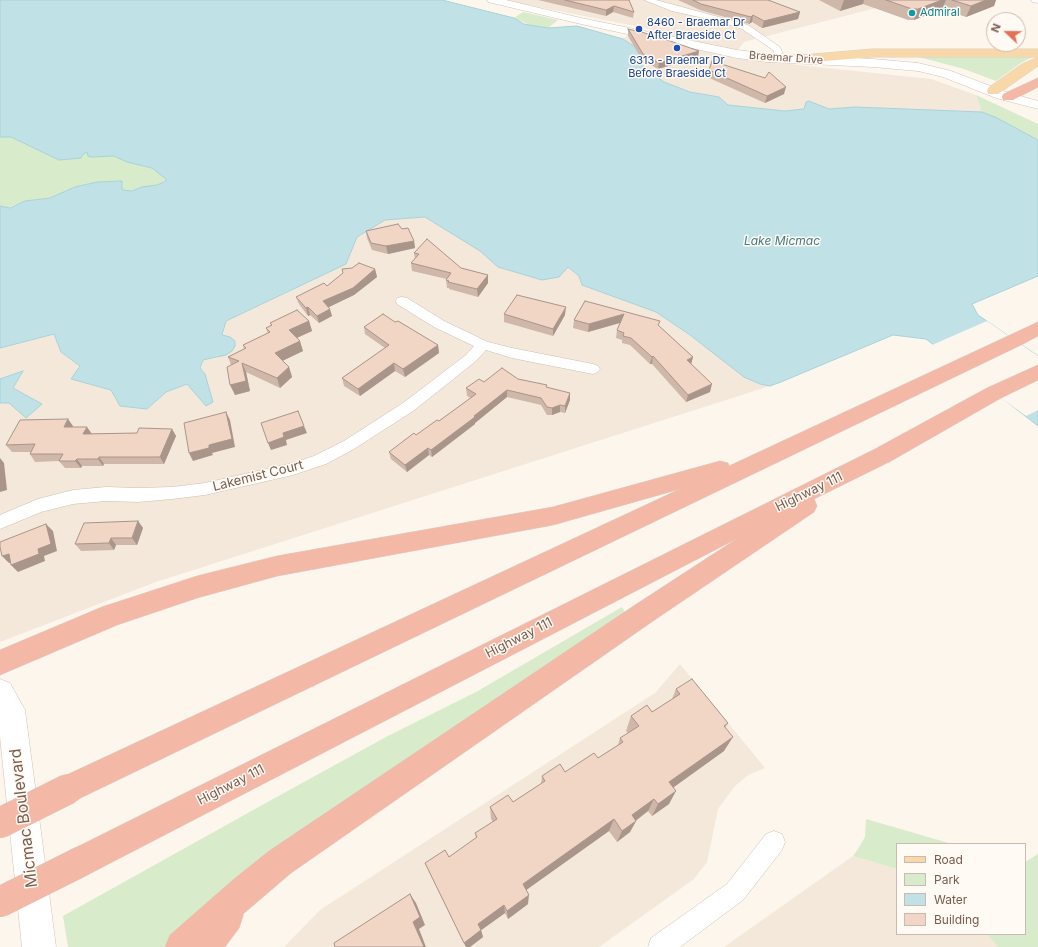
<!DOCTYPE html>
<style>
body{margin:0}
#map{position:relative;width:1038px;height:947px;overflow:hidden;background:#fcf6ed;font-family:Inter,sans-serif}
canvas{display:block}
.legend{position:absolute;left:896px;top:843px;width:130px;height:92px;box-sizing:border-box;background:#fffaf3;border:1px solid #c9bbb1;margin:0;padding:5px 7px;list-style:none;font-size:12px;color:#785c4f}
.legend li{display:flex;align-items:center;gap:8px;height:20px}
.legend b{width:20px;border:1px solid #c9bbb1}
.north{position:absolute;left:986px;top:12px;width:40px;height:40px;box-sizing:border-box;background:#fffaf3;border:1px solid #c9bbb1;border-radius:50%;rotate:292deg;font-size:11px;font-weight:700;line-height:16px;text-align:center;color:#785c4f}
.north::after{content:'';display:block;margin:auto;width:14px;height:18px;background:#e17256;clip-path:polygon(50% 0,100% 100%,50% 72%,0 100%)}
</style>
<div id="map">
<canvas width="1038" height="947"></canvas>
<ul class="legend">
<li><b style="height:5px;background:#f8d8a8"></b>Road</li>
<li><b style="height:11px;background:#d8ebca"></b>Park</li>
<li><b style="height:11px;background:#c0e2e6"></b>Water</li>
<li><b style="height:11px;background:#f1d5c5"></b>Building</li>
</ul>
<div class="north">N</div>
</div>
<script>
const g = document.querySelector('canvas').getContext('2d');
g.lineJoin = 'round';
function fill(path, color) { g.fillStyle = color; g.fill(path, 'evenodd'); }
const shape = rows => new Path2D(rows.map(r => 'M' + r).join(''));
function stroke(path, color, width, dash) { g.strokeStyle = color; g.lineWidth = width; g.lineCap = dash ? 'butt' : 'round'; g.setLineDash(dash || []); g.stroke(path); }
function drawText(font, color, halo, rows, align = 'center') {
  g.font = font + ' Inter,sans-serif'; g.lineWidth = 3; g.setLineDash([]); g.textBaseline = 'middle'; g.strokeStyle = halo; g.fillStyle = color; for (const [text, x, y, turn = 0] of rows) {
    g.save(); g.translate(x, y); g.rotate((+turn || 0) * Math.PI / 180); g.textAlign = isNaN(turn) ? turn : align; if (halo) g.strokeText(text, 0, 0); g.fillText(text, 0, 0); g.restore();
  }
}
const residential = shape([
 [502,0,907,0,744,42,732,58,931,79,976,95,982,112,855,107,829,109,809,101,804,109,785,111,728,105,719,97,690,92,664,82,640,64,640,50,623,39,628,35,661,43,671,33],
 [425,217,481,251,499,267,542,280,568,267,579,276,582,285,656,312,760,384,770,386,156,582,0,642,0,403,9,403,13,388,23,371,0,379,0,348,54,334,61,352,80,366,71,379,111,390,120,406,147,409,166,392,187,384,205,374,200,368,203,360,218,358,226,321,346,264,357,237,385,220],
 [680,664,765,768,748,775,734,787,718,809,707,862,694,879,599,947,284,947,320,910,655,693],
 [853,856,897,869,897,934,987,934,998,947,724,947]
]);
const green = shape([
 [523,12,558,20,548,28,530,25,514,18],
 [1038,51,1036,55,1021,63,996,81,964,69,911,55],
 [976,95,1038,124,1038,140,995,117,982,112],
 [0,137,11,137,59,160,80,158,83,154,87,152,91,157,114,156,125,161,152,168,163,176,166,180,157,185,129,191,122,190,122,181,97,182,75,187,50,198,25,201,7,208,0,206],
 [622,607,628,617,167,947,68,947,63,916,273,799,386,737,476,692],
 [866,819,952,844,897,844,897,869,853,856,858,849,865,837],
 [1038,854,1038,947,998,947,987,934,1025,934,1025,862]
]);
const water = shape([
 [0,0,442,0,514,18,524,24,535,26,548,28,577,26,623,39,640,50,640,64,664,82,690,92,719,97,728,105,785,111,804,109,806,102,809,101,829,109,855,107,982,112,995,117,1038,140,1038,276,972,304,978,315,1038,356,1038,426,926,339,893,335,781,382,770,386,760,384,744,377,690,335,656,312,582,285,579,276,568,267,559,277,542,280,498,267,480,251,425,217,385,220,357,237,346,264,226,321,222,335,230,337,235,341,235,346,232,351,226,355,203,360,200,368,205,374,213,402,206,406,187,384,166,392,147,409,120,406,111,390,71,379,80,366,61,352,54,334,0,348,0,206,10,208,25,201,50,198,75,187,97,182,122,181,122,190,132,191,142,187,157,185,166,181,166,179,152,168,127,162,114,156,91,157,88,156,87,152,83,154,81,158,59,160,11,137,0,137,0,0],
 [23,371,13,388,42,404,26,418,9,403,0,403,0,379,23,371]
]);
const pier = shape([
 [987,321,1038,356,1038,410,1026,416,994,393,932,345]
]);
const street = shape([
 [644,0,656,0,748,25,780,47,785,59,784,61,778,61,773,50,742,29,721,22,672,11,644,0],
 [1031,0,1038,0,1038,3,1032,2,1031,0],
 [402,297,407,298,444,321,488,342,512,348,593,364,598,366,600,369,598,372,593,374,512,358,486,350,476,361,413,411,354,449,326,464,293,475,205,495,172,499,138,502,106,501,73,504,41,512,0,529,0,515,38,499,73,490,106,487,138,488,172,487,205,483,293,463,314,456,344,441,403,403,466,355,474,346,434,327,397,304,396,301,397,298,402,297],
 [774,831,782,834,785,842,782,850,743,900,680,947,648,947,651,938,727,884,766,834,774,831]
]);
const secondary = shape([
 [487,0,506,0,581,18,737,50,768,54,873,59,918,63,951,71,1006,92,1038,101,1038,109,996,98,943,77,918,71,873,67,768,62,737,58,581,24,488,2,487,0],
 [0,679,10,683,25,710,56,947,22,947,0,737,0,679]
]);
const primary = shape([
 [872,49,1038,49,1038,57,872,57,802,63,798,62,796,59,798,56,802,55,872,49],
 [1038,57,1038,66,998,94,988,94,987,91,988,88,1022,64,1038,57]
]);
const highway = shape([
 [1038,78,1038,87,1013,100,1003,100,1002,97,1003,94,1038,78],
 [1038,322,1038,336,1023,344,68,804,58,799,53,789,58,779,680,489,553,525,277,576,197,598,117,625,0,675,0,650,102,607,197,576,277,556,553,507,720,461,728,463,729,466,1038,322],
 [1038,365,1038,380,1001,398,891,461,814,499,817,506,814,512,653,621,291,873,243,914,243,916,239,928,225,947,165,947,170,935,234,879,269,851,635,605,738,538,93,872,82,877,71,872,66,861,71,850,875,449,987,388,1038,365]
]);
const highwayBridge = shape([
 [0,823,68,789],
 [0,902,82,861]
]);
const wall = shape([
 [538,0,629,0,634,12,633,18,613,12,606,16],
 [678,0,768,0,800,12,798,19,762,28,752,22,749,24,700,10],
 [819,0,996,0,994,6,966,17,942,9,914,20,908,20,863,4,840,11],
 [628,29,698,57,658,69,642,60,628,36],
 [709,70,765,78,784,94,765,103,707,77],
 [402,229,414,241,415,248,388,254,372,250,367,238,366,231],
 [414,253,461,268,488,275,488,283,478,297,449,289,449,288,447,288,446,280,447,279,412,271,411,263,415,259],
 [375,269,377,277,354,295,328,307,332,316,319,323,310,315,308,316,299,304,296,297],
 [585,301,659,326,693,357,691,364,710,392,686,402,652,364,650,364,630,345,622,343,622,340,616,338,617,330,620,323,588,332,573,328,574,320],
 [504,314,565,315,553,336,504,322],
 [309,321,312,331,297,338,303,351,282,361,289,367,292,377,280,388,246,372,250,391,235,395,231,365,228,357,244,349,243,345,268,334,266,328,271,325,270,323],
 [395,322,438,345,439,353,405,377,395,371,360,396,344,386,342,378,385,348,365,334,364,327],
 [518,379,547,388,570,393,570,400,565,413,560,412,552,415,547,415,541,405,507,397,475,423,475,424,432,457,429,455,407,472,391,459,389,452,416,435,439,421,471,398,467,396,466,388,484,382],
 [73,426,73,427,91,434,137,433,172,429,176,436,164,464,104,464,103,466,82,466,81,468,65,468,59,461,35,462,30,454,31,452,12,452,6,445],
 [138,521,143,528,137,545,116,545,114,550,81,551,75,544],
 [676,689,728,723,725,728,724,751,673,787,669,804,652,816,648,811,636,821,630,832,617,842,609,831,526,890,528,904,508,919,505,913,481,930,483,937,470,947,466,947,425,863,449,857,476,838,475,833,493,822,491,819,490,807,513,802,541,784,542,776,565,772,598,758,618,745,620,738,628,733,626,731,631,716,652,712,672,699]
]);
const shadedWall = shape([
 [844,0,864,0,863,4,840,11],
 [942,0,946,0,942,9,914,20,918,9],
 [986,0,996,0,994,6,966,17,971,6],
 [614,6,613,12,606,16,606,10],
 [800,12,798,19,762,28,764,21],
 [753,15,752,22,749,24,751,17],
 [699,51,698,57,658,69,659,63],
 [786,87,784,94,765,103,767,96],
 [414,241,415,248,388,254,386,246],
 [375,269,377,277,354,295,325,309,323,301],
 [488,275,488,283,478,297,477,289],
 [308,307,310,315,308,316,306,308],
 [566,307,565,315,553,336,553,329],
 [330,309,332,316,319,323,317,316],
 [624,314,623,322,588,332,589,324],
 [309,321,312,331,292,340,289,330],
 [300,341,303,351,278,363,275,353],
 [438,345,439,353,405,377,403,369],
 [653,356,652,364,650,364,652,357],
 [693,357,691,364,687,360],
 [242,363,246,372,250,391,235,395,230,385],
 [394,363,395,371,360,396,358,389],
 [289,367,292,377,280,388,277,378],
 [712,384,710,392,686,402,688,395],
 [507,390,507,397,475,423,475,424,432,457,431,450],
 [570,393,570,400,565,413,565,406],
 [560,405,560,412,552,415,552,408],
 [226,412,230,420,235,447,212,453,213,455,193,461,189,453,209,445],
 [68,419,73,426,69,434,64,427],
 [304,426,307,433,286,440,287,445,271,450,268,443,283,433],
 [87,427,92,434,83,434],
 [172,429,176,436,164,464,160,457],
 [428,448,429,455,407,472,405,465],
 [99,457,104,464,103,466,98,459],
 [0,458,4,463,7,490,0,492],
 [77,459,82,466,81,468,75,461],
 [138,521,143,528,137,545,132,538],
 [46,524,53,531,57,551,44,556,45,561,18,572,11,565,38,549],
 [111,538,116,545,114,550,109,543],
 [9,554,15,560,9,563,2,556],
 [733,737,724,751,663,795,669,782],
 [676,791,669,804,652,816,658,804],
 [654,799,648,811,627,827,632,815],
 [614,819,609,831,522,893,523,884],
 [636,821,630,832,617,842,622,831],
 [410,894,416,903,425,925,419,929,426,947,424,947,413,922],
 [529,895,528,904,508,919,507,911],
 [504,905,505,913,480,931,478,924],
 [481,930,483,937,470,947,466,947,464,943]
]);
const building = shape([
 [565,0,629,0,634,12,614,6,606,10,565,0],
 [693,0,768,0,800,12,764,21,753,15,751,17,701,4,693,0],
 [886,0,942,0,918,9,912,9,886,0],
 [952,0,986,0,971,6,952,0],
 [628,29,653,35,699,51,659,63,643,54,628,29],
 [712,61,765,78,769,72,786,87,767,96,709,70,712,61],
 [398,224,402,229,408,228,414,241,386,246,371,243,366,231,398,224],
 [427,239,461,268,488,275,477,289,448,282,449,281,446,280,451,273,411,263,419,254,414,253,427,239],
 [359,263,375,269,353,288,323,301,330,309,317,316,308,307,306,308,296,297,324,283,327,286,343,273,342,269,352,268,359,263],
 [517,295,566,307,553,329,504,314,517,295],
 [585,301,660,321,658,325,693,357,687,360,712,384,688,395,653,356,652,357,631,338,623,336,624,333,617,330,624,314,589,324,574,320,585,301],
 [297,310,309,321,289,330,300,341,275,353,289,367,277,378,242,363,246,381,230,385,227,367,239,361,228,357,246,348,243,345,270,332,266,328,272,325,270,323,297,310],
 [383,314,395,322,398,321,438,345,403,369,394,363,358,389,342,378,389,345,364,327,383,314],
 [502,368,518,379,547,385,546,387,570,393,565,406,560,405,552,408,547,407,541,398,507,390,474,416,475,417,431,450,428,448,405,465,389,452,414,433,416,435,437,420,439,421,476,394,466,388,479,379,484,382,502,368],
 [298,411,304,426,283,433,284,437,268,443,261,423,298,411],
 [226,412,232,439,209,445,209,448,189,453,184,423,226,412],
 [68,419,64,427,87,427,83,434,137,433,139,428,172,429,160,457,99,457,98,459,77,459,75,461,59,461,63,454,30,454,35,444,6,445,20,420,68,419],
 [138,521,132,538,111,538,109,543,75,544,84,523,138,521],
 [46,524,51,544,38,549,39,554,11,565,9,554,2,556,0,547,0,542,46,524],
 [692,679,728,723,724,726,733,737,669,782,676,791,658,804,654,799,632,815,636,821,622,831,614,819,523,884,529,895,507,911,504,905,478,924,481,930,464,943,425,863,445,850,449,857,477,837,475,833,497,819,490,807,508,795,513,802,545,781,542,776,560,764,565,772,594,753,598,758,623,742,620,738,639,726,631,716,647,705,652,712,680,694,676,689,692,679],
 [410,894,420,917,413,922,424,947,335,947,334,943,410,894]
]);
const markers = [
 [912,13,4,"#0f9aa8"],
 [639,29,4,"#1a4fb4"],
 [677,48,4,"#1a4fb4"]
];
const farCulturenames = [
 ["Admiral",920,13]
];
const farTransitnames = [
 ["8460 - Braemar Dr",647,23],
 ["After Braeside Ct",647,36],
 ["6313 - Braemar Dr",677,61,"center"],
 ["Before Braeside Ct",677,74,"center"]
];
const farStreetnames = [
 ["Braemar Drive",786,58,4]
];
const farWaternames = [
 ["Lake Micmac",782,241]
];
const streetNames = [
 ["Lakemist Court",258,476,-14],
 ["Highway 111",809,492,-26],
 ["Highway 111",519,638,-27],
 ["Highway 111",231,785,-27]
];
const nearStreetnames = [
 ["Micmac Boulevard",24,818,-97]
];
fill(residential, '#f4e8db');
fill(green, '#d8ebca');
fill(water, '#c0e2e6');
stroke(water, '#a7d2d8', 1);
fill(pier, '#fcf6ed');
stroke(street, '#cfbeb1', 1);
stroke(secondary, '#d5c0b1', 1);
stroke(primary, '#d9d1ce', 1);
stroke(highway, '#d9d1ce', 1);
fill(street, '#fff');
fill(secondary, '#fff');
fill(primary, '#f8d8a8');
fill(highway, '#f4b8a6');
stroke(highwayBridge, '#d9d1ce', 31, []);
stroke(highwayBridge, '#f4b8a6', 30);
fill(wall, '#cfb7a9');
fill(shadedWall, '#a9958a');
fill(building, '#f1d5c5');
stroke(building, '#a9958a', 1);
for (const [x, y, r, color] of markers) { const dot = new Path2D(); dot.arc(x, y, r, 0, 2 * Math.PI); g.fillStyle = color; g.fill(dot); stroke(dot, '#fffaf3', 1.5); }
drawText('11px', '#0d838f', '#fffaf3', farCulturenames, 'left');
drawText('11px', '#164399', '#fffaf3', farTransitnames, 'left');
drawText('11px', '#785c4f', '#fffaf3', farStreetnames);
drawText('italic 12px', '#457b83', '#fffaf3', farWaternames);
drawText('13px', '#785c4f', '#fffaf3', streetNames);
drawText('16px', '#785c4f', '#fffaf3', nearStreetnames);
</script>
